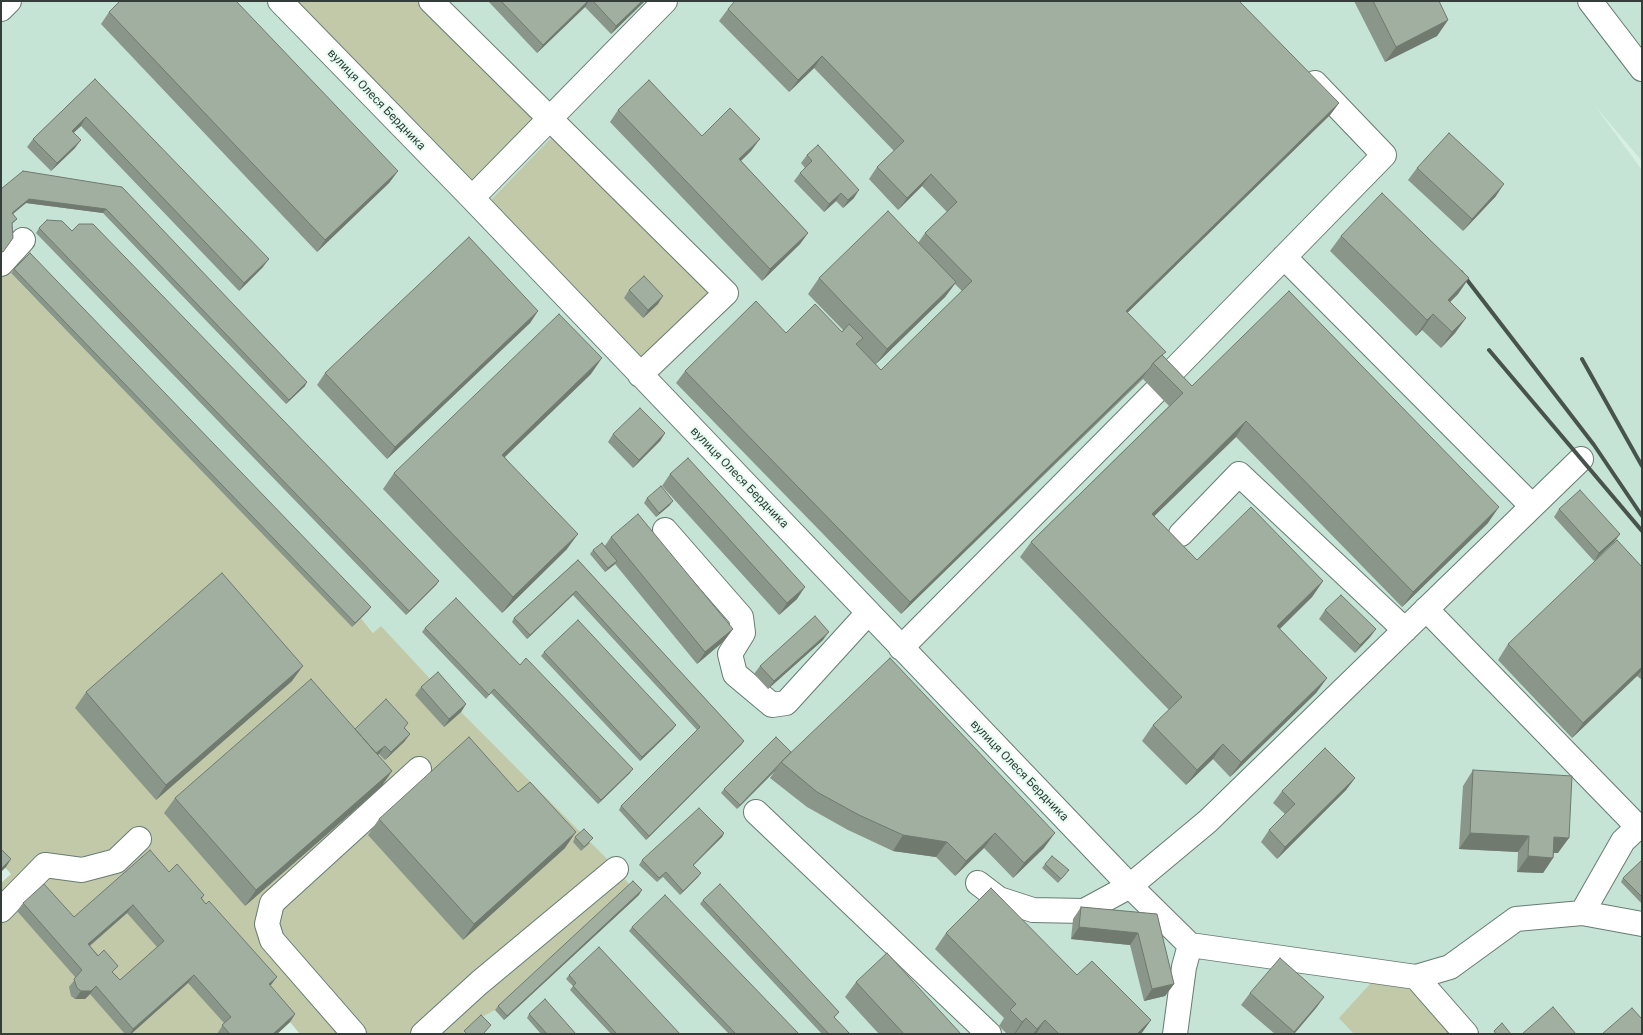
<!DOCTYPE html>
<meta charset="utf-8">
<style>
body{margin:0}
#map{position:relative;width:1643px;height:1035px;overflow:hidden;background:#d8efe4;font-family:Roboto,sans-serif}
canvas{display:block}
.frame{position:absolute;inset:0;border:2px solid #343d39;pointer-events:none}
</style>
<div id="map">
<canvas width="1643" height="1035"></canvas>
<div class="frame"></div>
</div>
<script>
const ctx = document.querySelector('canvas').getContext('2d');
ctx.lineJoin = 'round';
function paint(path, color) {
  ctx.fillStyle = color;
  ctx.fill(path, 'evenodd');
}
function poly(rows) {
  const path = new Path2D();
  for (const r of rows) {
    path.moveTo(r[0], r[1]);
    for (let i = 2; i < r.length; i += 2) path.lineTo(r[i], r[i + 1]);
  }
  return path;
}
function trace(path, color, width, dash) {
  ctx.strokeStyle = color;
  ctx.lineWidth = width;
  ctx.lineCap = dash ? 'butt' : 'round';
  ctx.setLineDash(dash || []);
  ctx.stroke(path);
}
function label(font, color, halo, rows, align = 'center') {
  ctx.font = font + ' Roboto,sans-serif';
  ctx.lineWidth = 4;
  ctx.setLineDash([]);
  ctx.textBaseline = 'middle';
  ctx.strokeStyle = halo;
  ctx.fillStyle = color;
  for (const [text, x, y, turn = 0] of rows) {
    ctx.save();
    ctx.translate(x, y);
    ctx.rotate((+turn || 0) * Math.PI / 180);
    ctx.textAlign = isNaN(turn) ? turn : align;
    if (halo) ctx.strokeText(text, 0, 0);
    ctx.fillText(text, 0, 0);
    ctx.restore();
  }
}
paint(poly([
 [1,1,1642,1,1642,161,1595,106,1642,170,1642,1034,463,1034,461,712,381,627,374,633,361,618,352,627,1,263]
]), '#c5e4d6');
paint(poly([
 [296,1,418,1,535,117,473,181],
 [554,135,711,294,640,358,490,201],
 [1,263,352,626,361,618,373,633,381,626,461,712,609,861,630,885,495,1010,478,1019,463,1034,300,1034,290,1022,277,1034,1,1034,1,883,11,874,1,863],
 [1388,979,1408,984,1451,1034,1354,1034,1339,1018,1370,984]
]), '#c1c9a8');
const minor = poly([
 [280,1,472,198,1130,886,1190,945,1416,977,1466,1034],
 [431,1,726,293,640,375],
 [1590,1,1642,69],
 [1,9,9,1],
 [472,198,665,1],
 [1284,257,1532,506],
 [1,264,23,240],
 [1162,382,1384,155,1315,83],
 [665,530,741,617,743,633,730,654,735,674,772,705,786,703,868,613],
 [1181,534,1239,474,1405,630],
 [1426,609,1638,827,1623,841,1582,913],
 [901,648,1155,392],
 [756,812,989,1034],
 [978,883,999,899,1033,910,1084,911,1130,886,1208,821,1581,459],
 [1,910,45,865,82,870,116,861,139,839],
 [1416,977,1450,967,1516,919,1582,913,1642,924],
 [354,1034,272,940,267,924,272,903,419,769],
 [423,1034,479,983,616,869],
 [1175,1034,1184,967,1190,945]
]);
trace(minor, '#677b72', 26);
trace(minor, '#fff', 24);
trace(poly([
 [1461,272,1594,445,1642,516],
 [1489,350,1642,531],
 [1582,359,1642,466]
]), '#49534e', 4);
paint(poly([
 [488,1,645,1,611,34,585,7,537,53],
 [1354,1,1439,1,1448,20,1437,36,1385,62],
 [728,9,1339,103,1330,115,1127,313,1163,356,1192,386,1488,523,1402,607,1236,437,1154,516,1197,560,1323,581,1312,597,1280,629,1327,678,1316,693,1230,777,1213,759,1186,785,1142,741,1153,725,1169,710,1020,557,1031,542,1169,406,1143,379,901,614,676,383,685,371,786,333,842,332,843,330,808,294,819,278,918,243,925,233,947,212,922,186,898,210,869,179,877,167,894,151,814,68,789,92,719,21],
 [955,284,962,291,881,370,876,364,945,297],
 [109,12,398,171,389,183,317,252,101,24],
 [95,79,263,267,239,291,81,126,74,132,75,148,51,171,27,147,33,139],
 [618,110,751,151,741,161,808,233,800,244,762,281,610,122],
 [807,155,854,198,843,208,836,201,824,212,794,181,800,173,805,168,801,163],
 [1417,168,1496,196,1463,231,1408,180],
 [122,187,305,386,286,404,103,213,26,203,13,214,17,219,12,224,13,238,1,254,1,189],
 [39,228,72,231,439,581,436,585,406,615,36,233],
 [1341,236,1469,278,1458,294,1450,302,1466,318,1455,333,1441,348,1422,330,1416,336,1330,251],
 [14,269,371,607,368,611,352,627,11,273],
 [629,290,658,304,643,318,624,298],
 [538,311,530,323,387,459,317,385,325,373],
 [591,374,505,457,567,549,502,613,383,489,394,473],
 [665,433,660,441,633,468,608,442,613,434],
 [670,474,797,599,779,615,662,486],
 [647,498,670,505,656,517,644,503],
 [1559,509,1620,534,1614,542,1594,561,1554,517],
 [611,537,733,629,724,641,697,664,615,564,605,572,590,554,593,550,604,547],
 [578,560,744,741,741,745,646,840,619,810,621,806,697,730,573,595,527,639,512,622,514,618],
 [1642,567,1642,680,1637,676,1572,738,1498,660,1508,644],
 [1325,610,1376,629,1370,637,1355,653,1319,619],
 [425,628,520,665,630,773,598,804,491,693,486,699,422,632],
 [823,640,768,689,754,674,760,666],
 [544,652,673,729,640,761,541,656],
 [292,681,156,800,75,708,86,692],
 [421,687,466,704,461,712,444,727,415,695],
 [405,728,410,734,404,742,385,760,379,754,378,755,392,771,381,787,245,906,164,813,175,798,355,729],
 [791,752,1044,848,1013,878,984,848,955,876,936,857,893,851,848,830,807,807,770,778,775,771,737,809,721,793,724,789],
 [1473,770,1558,853,1554,853,1553,858,1543,873,1517,872,1518,852,1459,849,1463,786],
 [1355,778,1346,790,1277,859,1261,842,1269,830,1285,814,1273,803,1282,791],
 [379,819,565,848,463,940,368,835],
 [724,833,722,837,693,865,701,873,698,877,680,895,663,877,657,882,639,865,642,860],
 [575,837,590,843,581,851,573,842],
 [1642,860,1642,904,1621,882,1623,878],
 [1045,864,1066,874,1058,883,1042,868],
 [169,872,204,895,202,899,270,986,295,1014,290,1022,277,1034,217,1034,224,1023,188,983,131,1034,125,1034,90,994,85,999,75,999,71,996,69,987,76,978,17,911,23,903,74,917],
 [127,913,157,947,120,980,90,946],
 [639,895,504,1020,495,1010,498,1006],
 [703,900,839,1012,834,1018,849,1034,822,1034,700,904],
 [1081,907,1157,914,1174,984,1165,996,1144,1001,1130,945,1071,939,1073,919],
 [632,927,799,1034,729,1034,629,931],
 [946,933,1077,975,1151,1020,1141,1034,1007,1034,999,1026,1004,1018,935,949],
 [569,975,680,1034,611,1034,570,990,573,986,566,979],
 [856,982,961,1034,879,1034,845,997],
 [1250,993,1324,997,1316,1008,1294,1034,1275,1034,1241,1005],
 [529,1014,576,1034,541,1034,527,1018]
]), '#8a9689');
paint(poly([
 [588,1,589,1,585,7,537,53,543,45],
 [642,1,645,1,611,34,616,26],
 [1448,20,1437,36,1385,62,1396,47],
 [822,56,814,68,789,92,798,80],
 [1339,103,1330,115,1117,323,1126,311],
 [86,117,81,126,67,139,72,131],
 [760,139,751,151,730,171,739,159],
 [81,140,75,148,51,171,57,163],
 [398,171,389,183,317,252,325,240],
 [931,174,922,186,898,210,907,198],
 [1504,184,1496,196,1463,231,1472,219],
 [859,190,854,198,843,208,848,200],
 [841,193,836,201,824,212,829,204],
 [29,199,106,209,103,213,26,203,9,217,12,213],
 [808,233,800,244,762,281,770,269],
 [269,259,263,267,239,291,244,283],
 [1469,278,1458,294,1437,315,1448,300],
 [956,282,945,297,876,364,887,349],
 [663,296,658,304,643,318,648,310],
 [538,311,530,323,387,459,395,447],
 [1433,314,1422,330,1416,336,1427,320],
 [1466,318,1455,333,1441,348,1452,332],
 [602,358,591,374,491,470,502,455],
 [1150,368,1142,378,901,614,910,602],
 [307,382,305,386,286,404,289,400],
 [1246,421,1236,437,1141,529,1152,514],
 [665,433,660,441,633,468,639,460],
 [673,501,670,505,656,517,659,513],
 [1499,507,1488,523,1402,607,1413,592],
 [578,534,567,549,502,613,513,597],
 [1620,534,1614,542,1594,561,1599,553],
 [617,561,614,565,605,572,608,568],
 [439,581,436,585,406,615,409,611],
 [1323,581,1312,597,1266,642,1277,626],
 [805,587,797,599,779,615,787,603],
 [576,591,573,595,527,639,530,635],
 [371,607,368,611,352,627,355,623],
 [733,629,724,641,697,664,705,652],
 [1376,629,1370,637,1355,653,1360,645],
 [829,632,823,640,768,689,774,681],
 [303,666,292,681,156,800,166,785],
 [1642,667,1642,670,1637,676,1572,738,1583,723],
 [1327,678,1316,693,1230,777,1241,762],
 [466,704,461,712,444,727,449,719],
 [676,725,673,729,640,761,642,757],
 [410,734,404,742,385,760,391,752],
 [744,741,741,745,646,840,649,836],
 [1223,744,1213,759,1186,785,1197,770],
 [385,746,379,754,370,762,376,754],
 [778,767,775,771,737,809,740,805],
 [633,769,630,773,598,804,601,800],
 [392,771,381,787,245,906,256,890],
 [1355,778,1346,790,1277,859,1285,847],
 [576,832,565,848,463,940,474,924],
 [724,833,722,837,690,869,693,865],
 [995,833,984,848,955,876,966,861],
 [1055,833,1044,848,1013,878,1024,863],
 [1470,833,1529,836,1518,852,1459,849],
 [903,835,947,842,936,857,893,851],
 [1554,837,1569,838,1558,853,1544,853],
 [1528,856,1553,858,1543,873,1517,872],
 [11,859,6,867,1,872,1,869],
 [701,873,698,877,680,895,683,891],
 [642,890,639,895,504,1020,507,1016],
 [133,905,127,913,82,952,88,944],
 [1079,927,1138,933,1130,945,1071,939],
 [194,975,188,983,131,1034,130,1034,133,1029],
 [277,977,271,985,263,992,269,984],
 [1174,984,1165,996,1144,1001,1152,989],
 [96,986,90,994,85,999,75,999,81,991],
 [1324,997,1316,1008,1294,1034,1293,1034],
 [295,1014,290,1022,277,1034,273,1034],
 [1026,1018,1015,1034,1014,1034,1022,1022],
 [1045,1020,1036,1034,1033,1034,1037,1029],
 [1151,1020,1141,1034,1137,1034]
]), '#707a6f');
const building = poly([
 [120,1,236,1,398,171,325,240,109,12,120,1],
 [501,1,588,1,543,45,501,1],
 [593,1,642,1,616,26,593,1],
 [735,1,1239,1,1339,103,1126,311,1166,352,1162,355,1153,363,1150,368,910,602,685,371,756,301,786,333,815,304,842,332,849,324,863,338,856,344,881,370,972,281,925,233,957,202,931,174,907,198,877,167,904,141,822,56,798,80,728,9,735,1],
 [1373,1,1439,1,1448,20,1396,47,1373,1],
 [95,79,269,259,244,283,86,117,72,131,81,140,57,163,33,139,95,79],
 [649,80,702,136,730,108,760,139,739,159,808,233,770,269,618,110,649,80],
 [1449,133,1504,184,1472,219,1417,168,1449,133],
 [818,145,859,190,848,200,841,193,829,204,800,173,812,161,807,155,818,145],
 [23,171,122,187,307,382,289,400,106,209,29,199,12,213,17,219,12,223,13,238,3,252,1,251,1,189,23,171],
 [1382,193,1469,278,1448,300,1466,318,1452,332,1433,314,1427,320,1341,236,1382,193],
 [888,211,956,282,887,349,819,278,888,211],
 [47,220,62,221,72,231,79,224,93,224,439,581,409,611,39,228,47,220],
 [469,237,538,311,395,447,325,373,469,237],
 [30,253,371,607,355,623,14,269,30,253],
 [644,276,663,296,648,310,629,290,644,276],
 [1289,291,1499,507,1413,592,1246,421,1152,514,1197,560,1251,507,1323,581,1277,626,1327,678,1241,762,1223,744,1197,770,1153,725,1182,697,1031,542,1183,393,1153,363,1162,355,1192,386,1289,291],
 [559,314,602,358,502,455,578,534,513,597,394,473,559,314],
 [640,408,665,433,639,460,613,434,640,408],
 [688,458,805,587,787,603,670,474,688,458],
 [661,486,673,501,659,513,647,498,661,486],
 [1580,490,1620,534,1599,553,1559,509,1580,490],
 [638,514,733,629,705,652,611,537,638,514],
 [1617,540,1642,567,1642,667,1583,723,1508,644,1617,540],
 [602,543,617,561,608,568,593,550,602,543],
 [578,560,744,741,649,836,621,806,700,727,576,591,530,635,514,618,578,560],
 [222,573,303,666,166,785,86,692,222,573],
 [1341,595,1376,629,1360,645,1325,610,1341,595],
 [456,598,520,665,526,658,633,769,601,800,494,689,489,695,425,628,456,598],
 [815,616,829,632,774,681,760,666,815,616],
 [578,620,676,725,642,757,544,652,578,620],
 [890,658,1055,833,1024,863,995,833,966,861,947,842,903,835,859,815,817,792,781,762,890,658],
 [438,672,466,704,449,719,421,687,438,672],
 [311,679,392,771,256,890,175,798,311,679],
 [386,699,408,723,404,728,410,734,391,752,385,746,376,753,355,729,386,699],
 [469,737,518,792,530,782,576,832,474,924,379,819,469,737],
 [776,737,791,752,740,805,724,789,776,737],
 [1325,748,1355,778,1285,847,1269,830,1295,804,1282,791,1325,748],
 [1473,770,1572,776,1569,838,1554,837,1553,858,1528,856,1529,836,1470,833,1473,770],
 [699,808,724,833,693,865,701,873,683,891,666,872,659,878,642,860,699,808],
 [584,829,593,838,584,847,575,837,584,829],
 [1,849,11,859,1,869,1,849],
 [150,850,169,872,177,864,204,895,201,898,206,904,209,901,277,977,269,984,295,1014,273,1034,230,1034,222,1025,231,1017,194,975,133,1029,96,986,91,991,81,991,77,988,74,979,82,970,23,903,44,884,74,917,150,850],
 [133,905,164,941,120,980,112,972,118,966,104,950,98,956,88,944,133,905],
 [1052,856,1069,870,1061,879,1045,864,1052,856],
 [1642,860,1642,897,1623,878,1642,860],
 [633,881,642,890,507,1016,498,1006,633,881],
 [720,884,839,1012,834,1017,850,1034,829,1034,703,900,720,884],
 [991,888,1077,975,1092,961,1151,1020,1138,1033,1139,1034,1059,1034,1045,1020,1037,1029,1026,1018,1022,1022,1010,1010,1016,1004,946,933,991,888],
 [665,895,799,1034,736,1034,632,927,665,895],
 [1081,907,1157,914,1174,984,1152,989,1138,933,1079,927,1081,907],
 [599,947,680,1034,617,1034,573,986,576,983,569,975,599,947],
 [887,953,961,1034,904,1034,856,982,887,953],
 [1280,958,1324,997,1294,1032,1250,993,1280,958],
 [545,999,576,1034,547,1034,529,1014,545,999],
 [1553,1007,1576,1034,1522,1034,1553,1007],
 [1632,1008,1642,1019,1642,1034,1602,1034,1632,1008],
 [481,1015,491,1025,483,1034,467,1034,464,1031,481,1015],
 [1502,1023,1511,1034,1496,1034,1494,1031,1502,1023]
]);
paint(building, '#a0af9f');
trace(building, '#707a6f', 1);
label('12px', '#343d39', '#e5fcf2', [
 ["вулиця Олеся Бердника",376,100,46],
 ["вулиця Олеся Бердника",739,478,46],
 ["вулиця Олеся Бердника",1019,771,46]
]);
</script>
